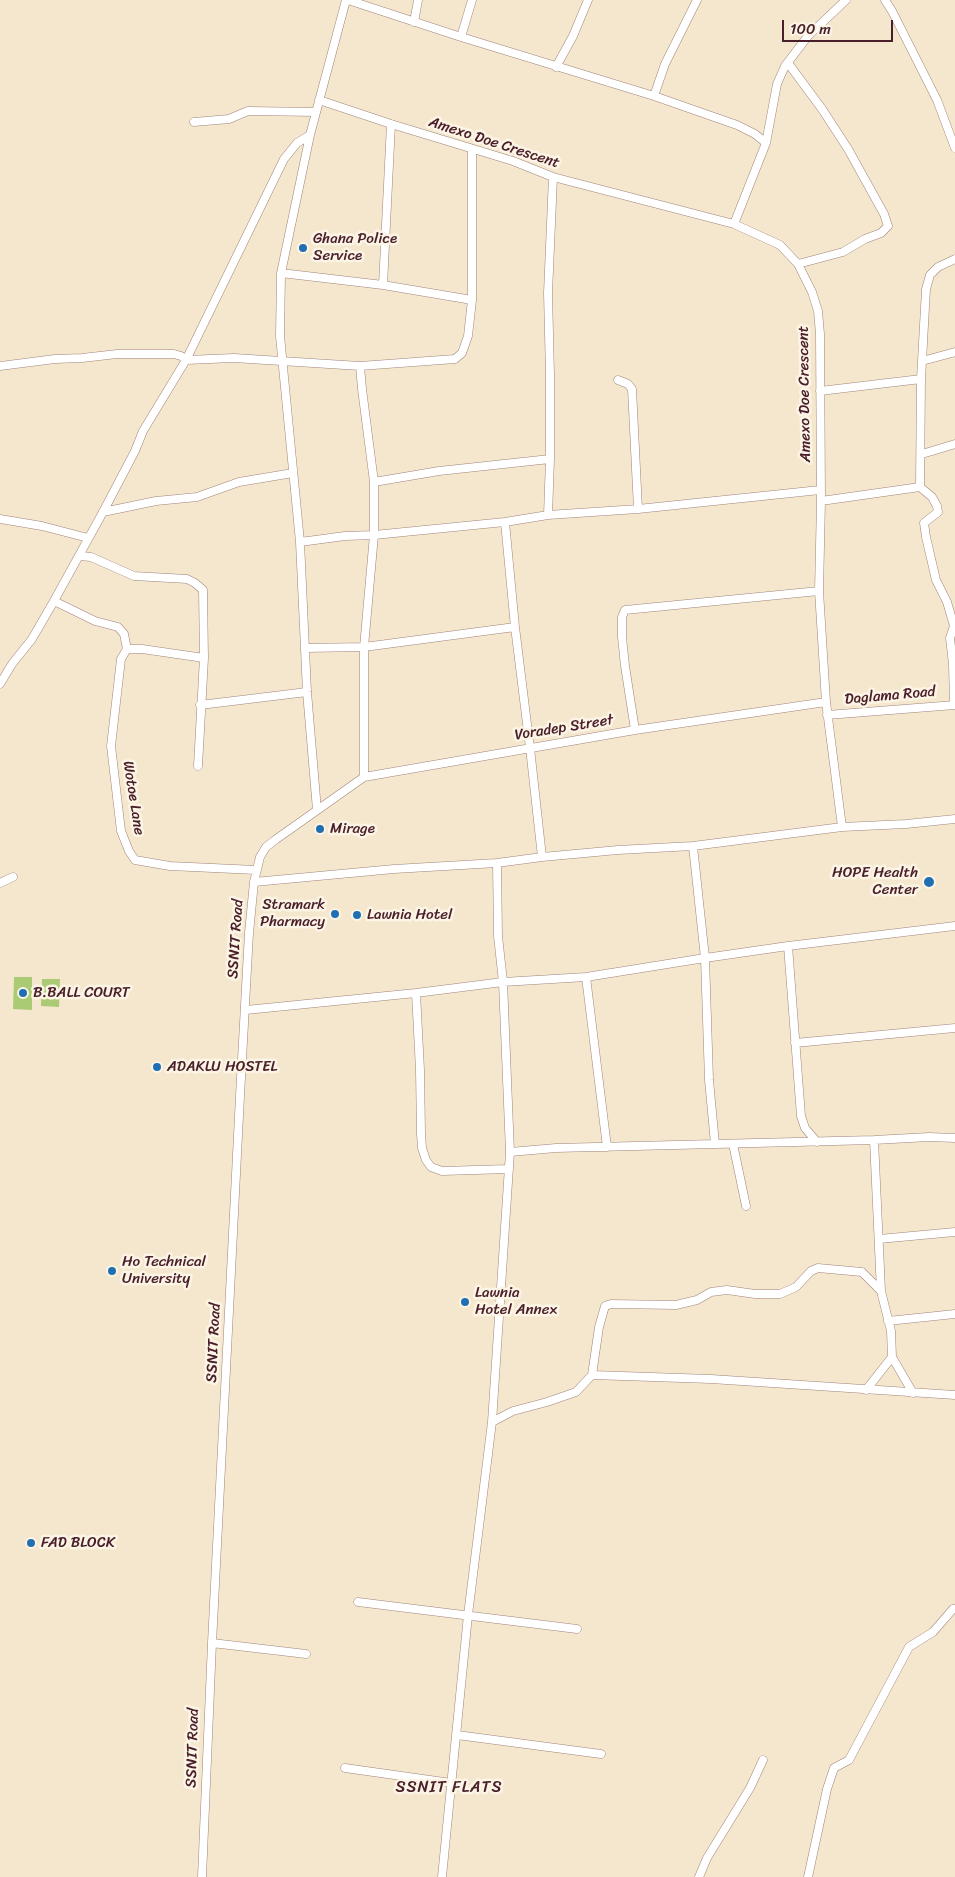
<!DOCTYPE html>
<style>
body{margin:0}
#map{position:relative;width:955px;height:1877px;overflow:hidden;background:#f5e7cd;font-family:Sriracha,sans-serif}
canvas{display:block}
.scale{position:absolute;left:782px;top:20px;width:111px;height:22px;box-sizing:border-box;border:2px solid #4a1f2b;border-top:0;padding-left:6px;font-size:15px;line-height:18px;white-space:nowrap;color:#4a1f2b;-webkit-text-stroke:4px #fcf5e5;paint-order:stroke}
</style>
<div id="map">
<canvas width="955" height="1877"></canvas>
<div class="scale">100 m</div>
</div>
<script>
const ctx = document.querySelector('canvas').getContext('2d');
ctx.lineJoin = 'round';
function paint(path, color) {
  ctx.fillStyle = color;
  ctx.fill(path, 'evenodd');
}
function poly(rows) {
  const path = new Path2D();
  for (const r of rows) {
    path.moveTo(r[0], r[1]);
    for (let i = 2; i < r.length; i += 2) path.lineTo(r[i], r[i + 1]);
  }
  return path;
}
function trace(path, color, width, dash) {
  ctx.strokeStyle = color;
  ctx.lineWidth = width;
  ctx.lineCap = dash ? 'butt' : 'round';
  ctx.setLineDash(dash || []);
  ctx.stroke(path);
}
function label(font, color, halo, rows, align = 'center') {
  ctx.font = font + ' Sriracha,sans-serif';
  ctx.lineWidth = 5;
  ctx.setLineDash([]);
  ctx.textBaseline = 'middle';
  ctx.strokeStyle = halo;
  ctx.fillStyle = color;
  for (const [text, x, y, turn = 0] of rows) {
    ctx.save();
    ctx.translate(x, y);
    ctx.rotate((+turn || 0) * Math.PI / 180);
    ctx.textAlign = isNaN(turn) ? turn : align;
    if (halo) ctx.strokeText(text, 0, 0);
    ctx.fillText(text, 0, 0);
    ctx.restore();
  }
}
paint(poly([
 [14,977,32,977,32,1010,13,1009],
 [42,979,60,979,59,1007,41,1006]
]), '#aacb73');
const minor = poly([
 [348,0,461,37,654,96,737,125,755,134,766,143],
 [885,0,892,11,937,100,955,148],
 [414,22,418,0],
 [461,37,472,0],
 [788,63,822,109,848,149,884,214,888,226,881,233,865,239,843,252,798,264],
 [556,67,573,36,588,0],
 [654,96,665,64,697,0],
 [319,100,391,124,513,161,553,177,734,224,780,245,798,264,812,292,818,311,820,334,821,501,819,591,826,702,842,827],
 [194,122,229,119,248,111,316,112],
 [734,224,766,143,777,84,785,66,808,36,846,0],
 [281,273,383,285,472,300],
 [383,285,391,124],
 [922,361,926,289,930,275,938,267,955,259],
 [0,366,55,359,82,358,117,354,174,354,181,356,186,360,234,358,360,366,455,359,462,353,468,336,472,300,472,149],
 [360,366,362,389,374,482,374,535,364,647,364,777],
 [921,379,922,361,955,352],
 [618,380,628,384,632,389,638,509],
 [820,391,921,379,920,487,932,497,937,506,938,512,924,523,926,537,936,580,947,602,954,626,950,638,953,664,954,705],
 [922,454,955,444],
 [374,482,439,471,550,459],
 [821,501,920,487],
 [103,512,156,501,197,497,239,482,293,473],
 [548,515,550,459,550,375,548,293,553,177],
 [0,519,42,526,88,538],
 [505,522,515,627,530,748,542,857],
 [300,542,345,536,374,535,505,522,548,515,638,509,820,490],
 [79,556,91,557,134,576,187,579,195,583,203,590,204,658,198,766],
 [54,601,95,621,118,627,124,634,127,649,142,649,204,658],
 [305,648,364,647,515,627],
 [127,649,121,659,111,746,121,831,129,851,135,860,170,866,256,870],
 [0,684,12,664,32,639,54,601,103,512,135,451,143,431,186,360,284,159,297,143,310,135],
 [200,705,307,692],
 [827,715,955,705],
 [635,730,625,666,622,637,622,617,625,610,819,591],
 [317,810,307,692,300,542,280,336,281,273,310,135,346,0],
 [254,882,394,869,497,863,542,857,618,850,693,846,842,827,906,824,955,819],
 [0,883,13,877],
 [788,946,801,1116,805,1128,817,1142],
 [586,977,607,1147],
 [416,993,420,1070,421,1134,422,1148,426,1160,431,1167,442,1171,509,1169],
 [246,1010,416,993,503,982,586,977,705,958,693,846],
 [795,1043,955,1028],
 [715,1144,709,1080,705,958,788,946,955,926],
 [733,1144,746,1206],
 [510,1152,556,1148,874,1140,929,1137,955,1138],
 [879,1239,955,1232],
 [888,1321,955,1314],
 [892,1357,913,1393],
 [592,1375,711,1379,955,1395],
 [866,1390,892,1357,891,1331,881,1291,874,1140],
 [492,1422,513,1411,547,1402,576,1392,592,1375,599,1327,605,1306,611,1304,676,1305,697,1300,711,1292,727,1290,755,1294,780,1294,796,1287,811,1271,818,1268,862,1272,881,1291],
 [358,1602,577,1629],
 [212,1643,306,1654],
 [457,1735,601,1754],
 [345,1768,451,1783],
 [202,1877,212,1643,240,1096,249,933,254,882,260,857,266,847,275,840,364,777,635,730,826,702],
 [442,1877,468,1615,492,1422,510,1152,503,982,498,936,497,863],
 [699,1877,707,1858,750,1788,763,1760],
 [808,1877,827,1789,834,1768,849,1760,909,1647,933,1632,953,1609,955,1609]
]);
trace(minor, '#a0837c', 9);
trace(minor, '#fff', 8);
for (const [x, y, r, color] of [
 [303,248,5,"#1f6fb2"],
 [320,829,5,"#1f6fb2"],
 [929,882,6,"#1f6fb2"],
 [335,914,5,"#1f6fb2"],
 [357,915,5,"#1f6fb2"],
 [23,993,5,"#1f6fb2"],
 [157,1067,5,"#1f6fb2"],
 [112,1271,5,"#1f6fb2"],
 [465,1302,5,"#1f6fb2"],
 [31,1543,5,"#1f6fb2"]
]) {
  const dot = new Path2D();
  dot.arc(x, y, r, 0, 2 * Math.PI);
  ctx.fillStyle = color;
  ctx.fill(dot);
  trace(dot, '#fcf5e5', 2);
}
label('15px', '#4a1f2b', '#fcf5e5', [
 ["Amexo Doe Crescent",494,143,18],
 ["Amexo Doe Crescent",805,394,-91],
 ["Daglama Road",890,696,-5],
 ["Voradep Street",564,728,-9],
 ["Wotoe Lane",133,798,81],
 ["SSNIT Road",236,939,-86],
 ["SSNIT Road",214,1343,-87],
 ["SSNIT Road",193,1748,-88]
]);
label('15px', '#4a1f2b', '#fcf5e5', [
 ["Ghana Police",313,239],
 ["Service",313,256],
 ["Mirage",330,829],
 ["HOPE Health",918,873,"right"],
 ["Center",918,890,"right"],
 ["Stramark",325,905,"right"],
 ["Pharmacy",325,922,"right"],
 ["Lawnia Hotel",367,915],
 ["B.BALL COURT",33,993],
 ["ADAKLU HOSTEL",167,1067],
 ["Ho Technical",122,1262],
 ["University",122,1279],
 ["Lawnia",475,1293],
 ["Hotel Annex",475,1310],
 ["FAD BLOCK",41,1543]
], 'left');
ctx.letterSpacing = '1px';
label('16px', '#4a1f2b', '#fcf5e5', [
 ["SSNIT FLATS",449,1788]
]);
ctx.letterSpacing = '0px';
</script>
